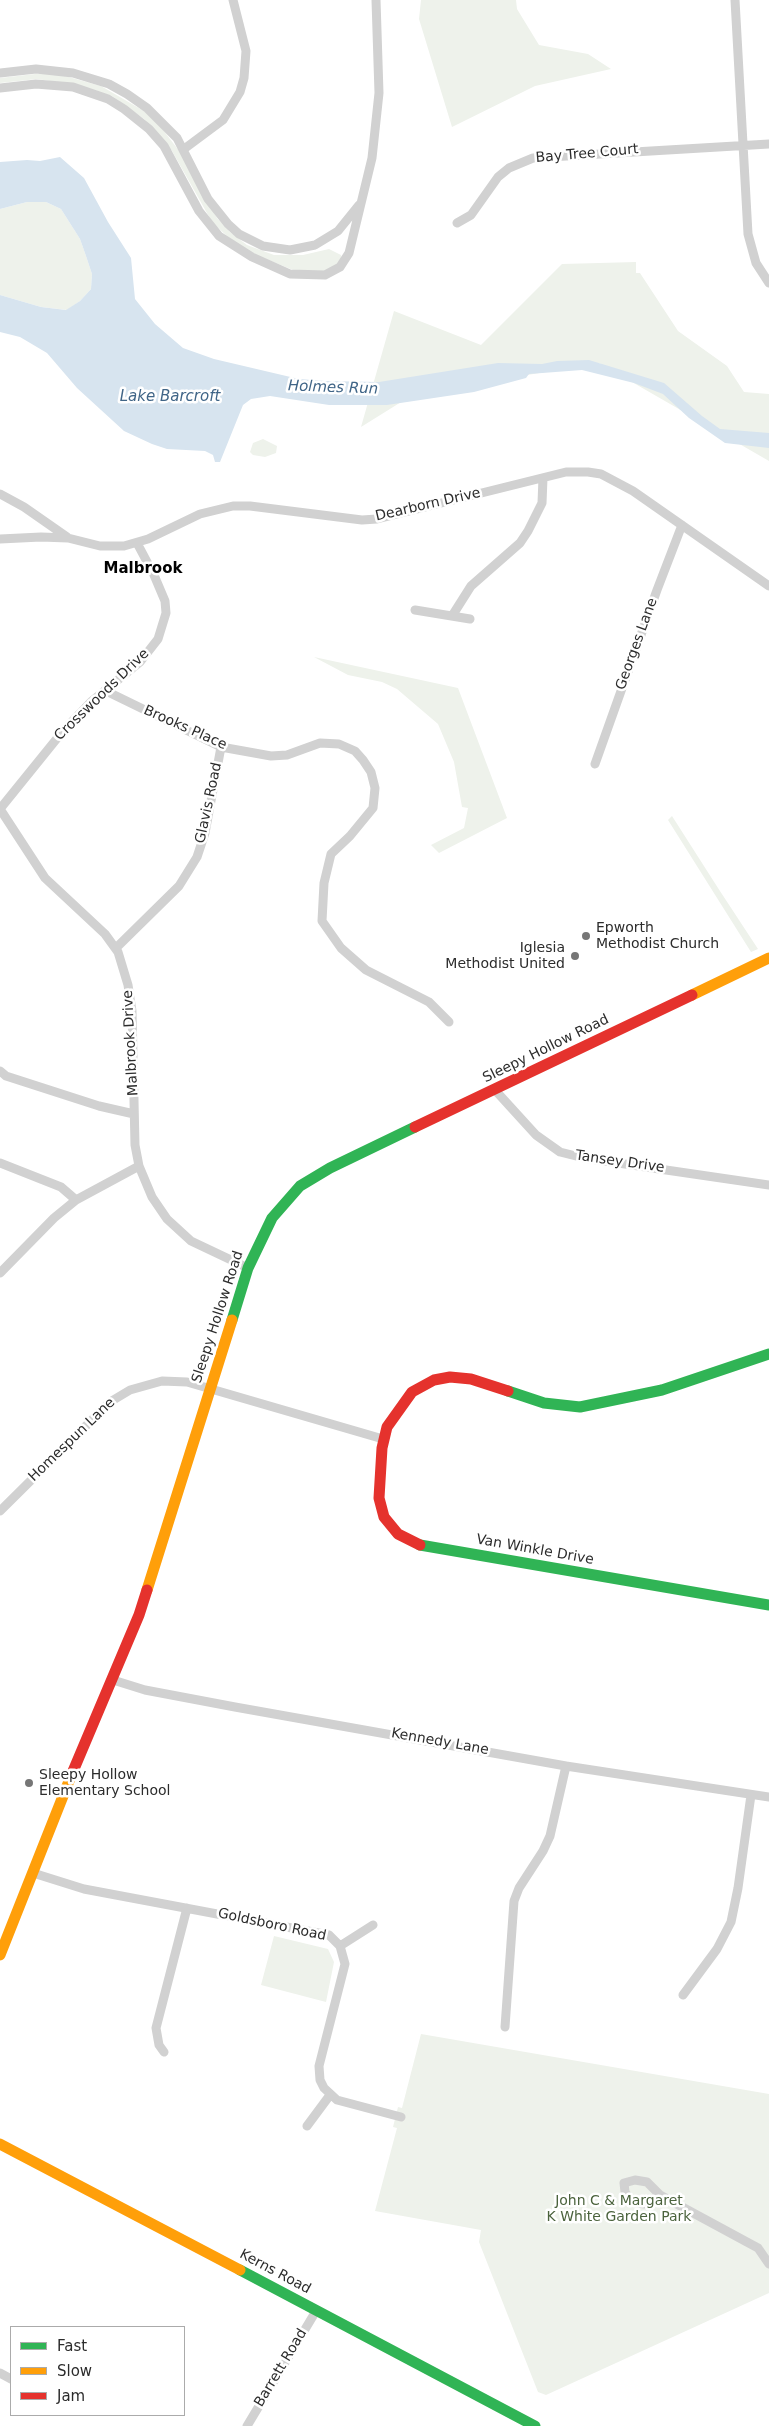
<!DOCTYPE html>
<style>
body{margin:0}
#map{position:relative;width:769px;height:2426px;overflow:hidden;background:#fff;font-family:"DejaVu Sans",sans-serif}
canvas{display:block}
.legend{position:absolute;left:10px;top:2326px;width:175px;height:90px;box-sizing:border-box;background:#fff;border:1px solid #ababab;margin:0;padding:6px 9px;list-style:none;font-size:15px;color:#2c2c2c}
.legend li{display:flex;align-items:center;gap:10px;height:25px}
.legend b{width:25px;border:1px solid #ababab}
</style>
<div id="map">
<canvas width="769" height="2426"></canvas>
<ul class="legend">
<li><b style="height:6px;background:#30b455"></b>Fast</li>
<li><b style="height:6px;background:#ff9f0a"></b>Slow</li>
<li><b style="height:6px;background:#e5322d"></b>Jam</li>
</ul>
</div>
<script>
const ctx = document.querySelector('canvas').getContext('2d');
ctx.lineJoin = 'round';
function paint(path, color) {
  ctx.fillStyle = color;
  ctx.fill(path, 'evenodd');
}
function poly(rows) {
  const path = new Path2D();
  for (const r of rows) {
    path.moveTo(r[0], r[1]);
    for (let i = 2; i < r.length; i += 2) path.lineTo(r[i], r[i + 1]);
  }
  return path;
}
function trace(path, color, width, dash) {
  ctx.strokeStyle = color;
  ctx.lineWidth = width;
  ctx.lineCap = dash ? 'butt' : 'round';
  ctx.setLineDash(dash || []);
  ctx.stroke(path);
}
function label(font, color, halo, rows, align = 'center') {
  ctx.font = font + ' "DejaVu Sans",sans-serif';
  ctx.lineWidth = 5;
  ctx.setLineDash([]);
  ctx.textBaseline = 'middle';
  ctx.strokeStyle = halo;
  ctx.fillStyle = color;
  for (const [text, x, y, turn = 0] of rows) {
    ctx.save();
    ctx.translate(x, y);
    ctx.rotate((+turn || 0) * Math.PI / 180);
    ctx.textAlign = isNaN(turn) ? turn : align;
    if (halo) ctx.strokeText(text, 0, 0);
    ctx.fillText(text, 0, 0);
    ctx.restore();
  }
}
paint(poly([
 [421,0,516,0,517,9,539,45,588,54,611,69,535,86,452,127,419,19],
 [35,74,58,74,101,86,144,111,160,126,180,152,217,218,230,232,247,245,274,255,303,255,329,249,341,255,342,261,327,272,293,270,256,255,230,239,212,222,172,151,144,119,112,96,82,86,37,79,0,83,0,78],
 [27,202,46,202,61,209,80,239,86,256,92,274,91,289,80,301,67,310,41,307,0,295,0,209],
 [636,262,636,273,640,273,678,331,727,366,744,392,769,394,769,461,599,363,414,394,361,427,394,311,481,345,562,264],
 [263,439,277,446,276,453,265,457,253,455,250,452,253,443],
 [314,657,458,688,507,818,439,853,431,845,464,828,468,808,462,807,454,762,438,724,397,689,382,682,348,675],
 [672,816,718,888,758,949,751,952,668,820],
 [274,1936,328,1949,334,1962,326,2002,261,1985],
 [421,2034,769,2094,769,2293,546,2395,538,2392,479,2242,481,2230,375,2211,397,2128,393,2127,398,2107,402,2108]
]), '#eef2eb');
paint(poly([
 [60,157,84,178,108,222,131,258,135,299,155,324,183,348,214,359,299,379,325,381,379,382,498,363,542,364,557,361,589,360,664,383,702,416,720,429,769,433,769,448,725,443,689,418,663,394,634,383,582,370,529,374,526,378,474,392,387,405,329,405,270,396,251,399,243,405,220,462,215,462,213,455,205,451,167,449,152,444,124,431,77,388,47,353,20,337,0,332,0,295,41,307,66,310,80,301,91,289,92,274,86,256,80,239,61,209,46,202,27,202,0,209,0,162,27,160,40,161]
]), '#d7e4ef');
trace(poly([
 [735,0,748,234,756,263,769,283],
 [0,73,36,69,73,73,109,84,127,94,147,108,177,138,208,199,228,224,239,234,263,246,290,250,315,245,338,231,359,205],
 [0,88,36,84,73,87,108,99,124,109,149,129,164,146,199,211,219,236,252,257,290,274,325,275,340,267,349,253,372,158,379,93,376,0],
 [184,149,223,120,240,92,244,78,246,51,233,0],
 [457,223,471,215,498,177,509,168,533,158,769,144],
 [0,494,24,507,67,537],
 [0,539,41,537,68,538,100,546,124,546,148,539,200,514,233,506,250,506,362,520,377,519,566,472,588,472,601,474,633,491,769,586],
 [415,610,470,619],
 [452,616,471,586,520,543,528,531,542,503,543,478],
 [106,691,221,747,271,756,287,755,320,743,339,744,355,751,363,760,371,772,375,788,373,808,350,836,331,854,324,883,322,921,341,948,366,970,429,1002,449,1022],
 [595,764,657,590,682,525],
 [0,809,45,878,105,934,118,952,128,985,132,1011,135,1145,139,1166,152,1197,167,1219,191,1241,248,1268],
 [0,809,63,731,92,701,140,662,158,639,166,613,165,601,154,575,137,543],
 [116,948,179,886,197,857,205,833,221,747],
 [0,1071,6,1076,99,1106,134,1114],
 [495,1090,536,1135,560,1152,584,1158,769,1185],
 [0,1163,61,1187,76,1200],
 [0,1273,54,1218,76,1200,139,1166],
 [0,1511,110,1402,130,1390,162,1381,187,1382,383,1439],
 [113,1680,145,1690,235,1707,566,1766,769,1797],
 [33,1873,84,1889,329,1935,340,1946,345,1964,319,2066,320,2080,324,2088,337,2100,401,2117],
 [340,1946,373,1925],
 [683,1995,717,1949,731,1922,738,1888,751,1795],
 [505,2027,514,1901,519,1888,543,1851,550,1836,566,1766],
 [164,2052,159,2045,156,2028,187,1908],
 [307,2126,330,2095],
 [660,2195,645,2204,637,2203,629,2198,625,2192,624,2183,635,2180,647,2182,660,2195,758,2248,769,2264],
 [0,2373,11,2379],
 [247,2426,316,2311]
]), '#d1d1d1', 9);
trace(poly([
 [232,1320,248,1268,272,1218,300,1186,330,1168,415,1127],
 [508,1391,544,1403,580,1407,662,1390,769,1354],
 [420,1545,769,1605],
 [240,2270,535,2426]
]), '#30b455', 11);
trace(poly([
 [692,995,769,958],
 [147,1590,232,1320],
 [0,1955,71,1776],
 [0,2144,240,2270]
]), '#ff9f0a', 11);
trace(poly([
 [415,1127,692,995],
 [420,1545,398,1534,384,1517,379,1498,382,1448,387,1427,412,1392,434,1380,450,1377,471,1379,508,1391],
 [71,1776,139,1615,147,1590]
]), '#e5322d', 11);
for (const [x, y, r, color] of [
 [586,936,5,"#767676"],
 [575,956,5,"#767676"],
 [29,1783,5,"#767676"]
]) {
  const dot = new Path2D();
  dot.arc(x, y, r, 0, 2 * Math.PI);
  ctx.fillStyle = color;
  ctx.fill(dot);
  trace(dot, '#fff', 2);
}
label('14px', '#2c2c2c', '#fff', [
 ["Bay Tree Court",587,154,-5],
 ["Dearborn Drive",428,505,-13],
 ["Georges Lane",637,644,-70],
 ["Crosswoods Drive",102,695,-44],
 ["Brooks Place",185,728,24],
 ["Glavis Road",209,803,-78],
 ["Malbrook Drive",131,1043,-93],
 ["Sleepy Hollow Road",546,1049,-26],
 ["Tansey Drive",620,1162,8],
 ["Sleepy Hollow Road",218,1317,-72],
 ["Homespun Lane",72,1440,-44],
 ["Van Winkle Drive",535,1550,10],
 ["Kennedy Lane",440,1742,10],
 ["Goldsboro Road",272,1925,12],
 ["Kerns Road",275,2272,28],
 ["Barrett Road",281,2368,-59]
]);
label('14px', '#2c2c2c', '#fff', [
 ["Epworth",596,928],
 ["Methodist Church",596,944],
 ["Iglesia",565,948,"right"],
 ["Methodist United",565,964,"right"],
 ["Sleepy Hollow",39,1775],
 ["Elementary School",39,1791]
], 'left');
label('14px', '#4b633d', '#fff', [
 ["John C & Margaret",619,2201],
 ["K White Garden Park",619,2217]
]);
label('italic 15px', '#406587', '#fff', [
 ["Holmes Run",333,388,2],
 ["Lake Barcroft",170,397]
]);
label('bold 15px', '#000', '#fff', [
 ["Malbrook",143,569]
]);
</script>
